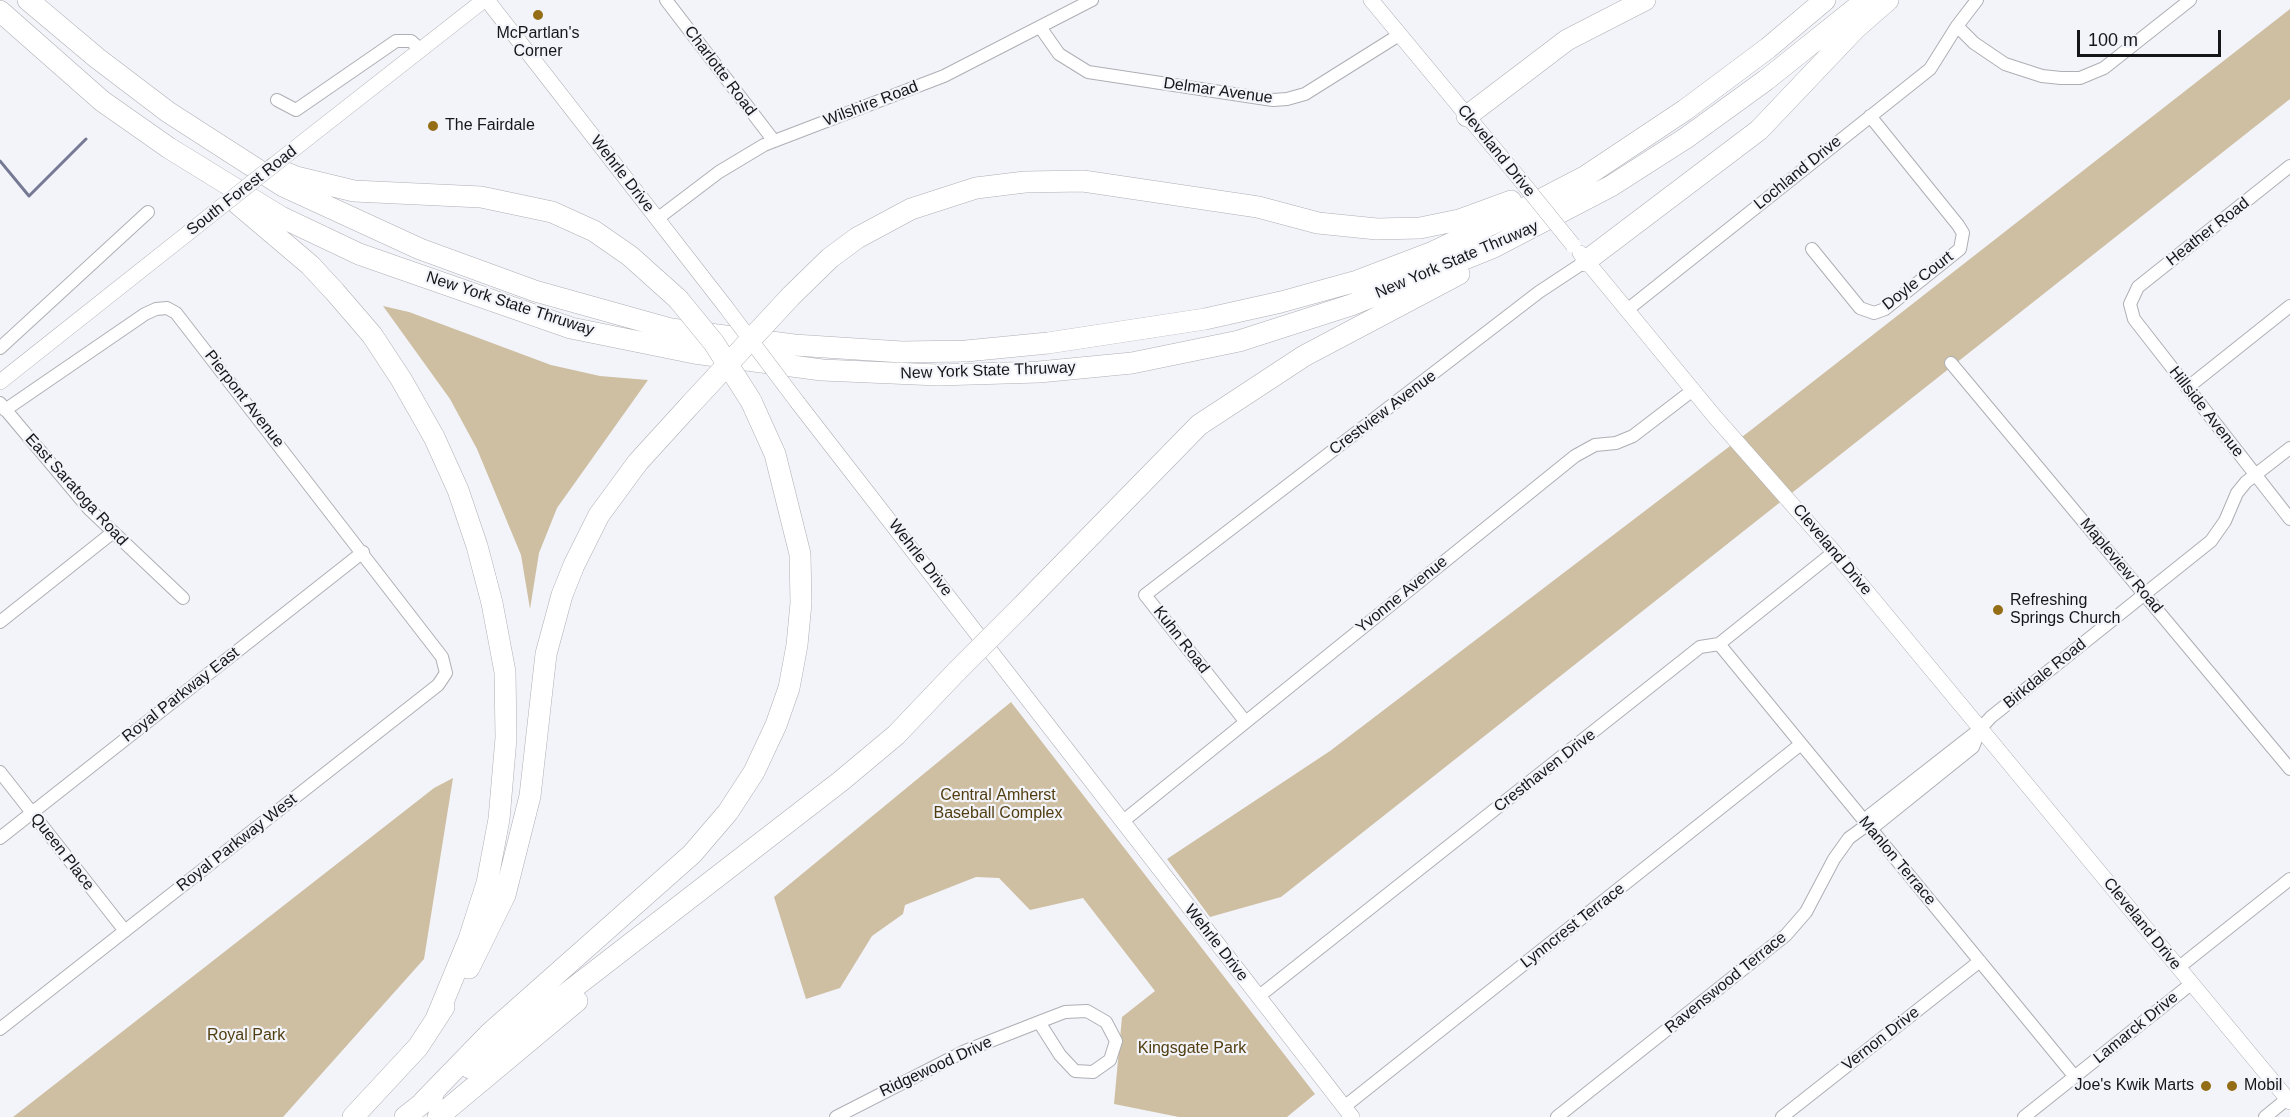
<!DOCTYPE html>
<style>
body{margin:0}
#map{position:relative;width:2290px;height:1117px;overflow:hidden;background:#f3f4fa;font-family:Arial,sans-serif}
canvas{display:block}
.scale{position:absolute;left:2077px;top:30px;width:144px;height:27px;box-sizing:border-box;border:3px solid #151618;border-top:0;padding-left:8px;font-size:18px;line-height:21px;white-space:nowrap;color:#151618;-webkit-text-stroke:4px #f3f4fa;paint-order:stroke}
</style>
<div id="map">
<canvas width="2290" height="1117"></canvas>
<div class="scale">100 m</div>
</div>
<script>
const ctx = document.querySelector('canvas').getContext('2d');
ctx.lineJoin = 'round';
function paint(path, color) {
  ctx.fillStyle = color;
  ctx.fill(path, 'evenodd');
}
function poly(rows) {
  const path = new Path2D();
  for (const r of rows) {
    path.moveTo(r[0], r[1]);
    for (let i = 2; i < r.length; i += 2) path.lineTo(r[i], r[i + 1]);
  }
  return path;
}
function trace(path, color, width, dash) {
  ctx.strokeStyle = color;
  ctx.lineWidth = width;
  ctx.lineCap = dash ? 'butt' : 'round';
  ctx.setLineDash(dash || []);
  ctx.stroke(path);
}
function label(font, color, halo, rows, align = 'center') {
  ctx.font = font + ' Arial,sans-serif';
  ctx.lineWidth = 4.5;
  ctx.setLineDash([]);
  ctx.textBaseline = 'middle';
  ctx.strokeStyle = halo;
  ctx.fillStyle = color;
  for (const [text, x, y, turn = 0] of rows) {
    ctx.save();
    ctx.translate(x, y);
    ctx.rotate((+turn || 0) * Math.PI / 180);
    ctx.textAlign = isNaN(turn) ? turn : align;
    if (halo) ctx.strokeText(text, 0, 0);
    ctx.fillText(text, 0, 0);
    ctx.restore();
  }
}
paint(poly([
 [2290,9,2290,99,1281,897,1210,917,1167,859,1330,751,1751,430],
 [383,306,409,312,551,365,600,376,648,380,557,508,539,553,530,609,521,555,477,449,450,399],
 [1011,702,1315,1094,1287,1117,1179,1117,1114,1104,1122,1017,1155,991,1083,898,1030,910,999,878,976,877,905,905,903,914,872,936,840,988,806,999,774,897],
 [453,778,424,959,283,1117,13,1117,434,788]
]), '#cebfa2');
trace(poly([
 [0,161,29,196,86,139]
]), '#757994', 3);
const minor = poly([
 [666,0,774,141],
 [1977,0,1957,26,1974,43,2005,64,2042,76,2061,78,2080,78,2104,68,2190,0],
 [1040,27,1059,54,1088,72,1273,100,1287,99,1305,94,1399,35],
 [277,100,296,110,396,41,411,41,421,50],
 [2290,166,2138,287,2130,304,2134,319,2290,519],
 [657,219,719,172,764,145,944,76,1092,0],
 [1812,249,1860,308,1874,313,1885,309,1960,249,1963,233,1958,225,1870,116],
 [1627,310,1930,69,1957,26],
 [0,348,148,212],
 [1951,363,2290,769],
 [2187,388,2290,306],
 [0,403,89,509,183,598],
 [0,622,112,533],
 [1719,644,2075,1077],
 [1245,721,1145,595,1539,292,1586,261],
 [0,772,125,931],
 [1122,822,1575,456,1595,445,1616,443,1633,436,1693,390],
 [1867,825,1870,815,1980,729],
 [0,838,363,552],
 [2178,968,2290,879],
 [1258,997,1700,647,1719,644,1834,552],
 [0,1029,438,685,446,673,442,657,176,313,167,308,156,309,145,314,5,410],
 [1344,1107,1801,744],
 [836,1117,965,1051,1039,1022,1065,1012,1087,1011,1106,1022,1116,1041,1110,1060,1093,1072,1075,1071,1060,1055,1039,1022],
 [1557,1117,1786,935,1806,912,1834,859,1849,838,1867,825,1876,825,1973,747,1980,729,1991,717,2211,541,2225,521,2237,493,2246,482,2290,448],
 [1782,1117,1980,961],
 [2024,1117,2191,984],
 [2265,1117,2287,1099]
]);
const tertiary = poly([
 [487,0,725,306],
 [1371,0,1518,177],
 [308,138,484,0],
 [1580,253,1715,417,1834,552,2290,1102],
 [0,382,212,214],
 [798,403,1352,1117]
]);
const motorway = poly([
 [28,0,97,58,168,112,283,186,420,249,535,291,671,329,794,345,902,352,966,351,1048,343,1205,319,1281,302,1357,281,1433,252,1511,215,1586,176,1685,110,1768,48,1825,0],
 [0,11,102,101,169,148,281,217,359,254,571,328,694,353,822,370,938,375,1039,372,1132,363,1239,341,1351,305,1494,247,1611,186,1686,138,1766,80,1866,0],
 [1467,116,1567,40,1645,0],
 [274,168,296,177,354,191,481,197,552,212,594,231,630,256,678,299],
 [238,204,310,265,335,292,372,335,401,379,434,437,458,490,477,546,492,603,505,672,506,738,499,819,487,883,469,939,436,1019],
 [1586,261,1759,130,1856,28,1888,0],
 [791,296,830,258,857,238,911,209,976,188,1025,182,1083,181,1258,207,1318,223,1377,229,1420,228,1459,220,1511,201],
 [1022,606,1199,425,1304,356,1459,274],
 [469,968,505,895,530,796,546,654,562,595,574,565,599,515,638,462,690,405],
 [470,1068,841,781,896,735,957,671],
 [423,1102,490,1033,692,854,728,812,754,772,776,725,789,688,797,645,801,603,800,554,775,454,751,401],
 [353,1117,418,1047,444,1007],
 [405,1117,433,1095],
 [438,1117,577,1001]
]);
trace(minor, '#aeafb4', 14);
trace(tertiary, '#aeafb4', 16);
trace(motorway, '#aeafb4', 22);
trace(minor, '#fff', 12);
trace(tertiary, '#fff', 15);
trace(motorway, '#fff', 21);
const tertiaryBridge = poly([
 [1518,177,1573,245],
 [212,214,308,138],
 [725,306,798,403]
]);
const motorwayBridge = poly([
 [678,299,714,343,751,401],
 [690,405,791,296],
 [957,671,1022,606]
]);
trace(tertiaryBridge, '#aeafb4', 16, []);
trace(motorwayBridge, '#aeafb4', 22, []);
trace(tertiaryBridge, '#fff', 15);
trace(motorwayBridge, '#fff', 21);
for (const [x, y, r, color] of [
 [538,15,6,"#936e16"],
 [433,126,6,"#936e16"],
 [1998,610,6,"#936e16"],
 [2206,1086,6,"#936e16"],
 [2232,1086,6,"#936e16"]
]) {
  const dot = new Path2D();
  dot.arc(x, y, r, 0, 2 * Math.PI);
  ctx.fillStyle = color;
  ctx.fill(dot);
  trace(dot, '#f3f4fa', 2);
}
label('16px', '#151618', '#f3f4fa', [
 ["McPartlan's",538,34,"center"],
 ["Corner",538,52,"center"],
 ["The Fairdale",445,126],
 ["Refreshing",2010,601],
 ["Springs Church",2010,619],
 ["Joe's Kwik Marts",2194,1086,"right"],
 ["Mobil",2244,1086]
], 'left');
label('16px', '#151618', '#f3f4fa', [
 ["Charlotte Road",720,71,53],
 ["Delmar Avenue",1218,91,8],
 ["Wilshire Road",871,104,-21],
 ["Cleveland Drive",1496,151,51],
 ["Lochland Drive",1798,173,-39],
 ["Wehrle Drive",622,174,52],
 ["South Forest Road",242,191,-38],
 ["Heather Road",2208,232,-38],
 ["New York State Thruway",1457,260,-23],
 ["Doyle Court",1918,281,-38],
 ["New York State Thruway",510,304,18],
 ["New York State Thruway",988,371,-2],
 ["Pierpont Avenue",244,399,52],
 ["Hillside Avenue",2206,412,52],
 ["Crestview Avenue",1383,413,-37],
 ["East Saratoga Road",76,490,48],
 ["Cleveland Drive",1832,550,50],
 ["Wehrle Drive",920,558,52],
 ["Mapleview Road",2121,566,50],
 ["Yvonne Avenue",1402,595,-39],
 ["Kuhn Road",1181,640,52],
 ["Birkdale Road",2045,674,-39],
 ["Royal Parkway East",181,695,-38],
 ["Cresthaven Drive",1545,771,-38],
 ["Royal Parkway West",237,843,-38],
 ["Queen Place",62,852,52],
 ["Manlon Terrace",1897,861,50],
 ["Cleveland Drive",2142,924,51],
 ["Lynncrest Terrace",1573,926,-38],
 ["Wehrle Drive",1216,943,52],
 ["Ravenswood Terrace",1726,983,-39],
 ["Lamarck Drive",2136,1028,-39],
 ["Vernon Drive",1881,1039,-38],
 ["Ridgewood Drive",936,1067,-25]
]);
label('16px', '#513d0f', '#f3f4fa', [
 ["Central Amherst",998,796],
 ["Baseball Complex",998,814],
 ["Royal Park",246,1036],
 ["Kingsgate Park",1192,1049]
]);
</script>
